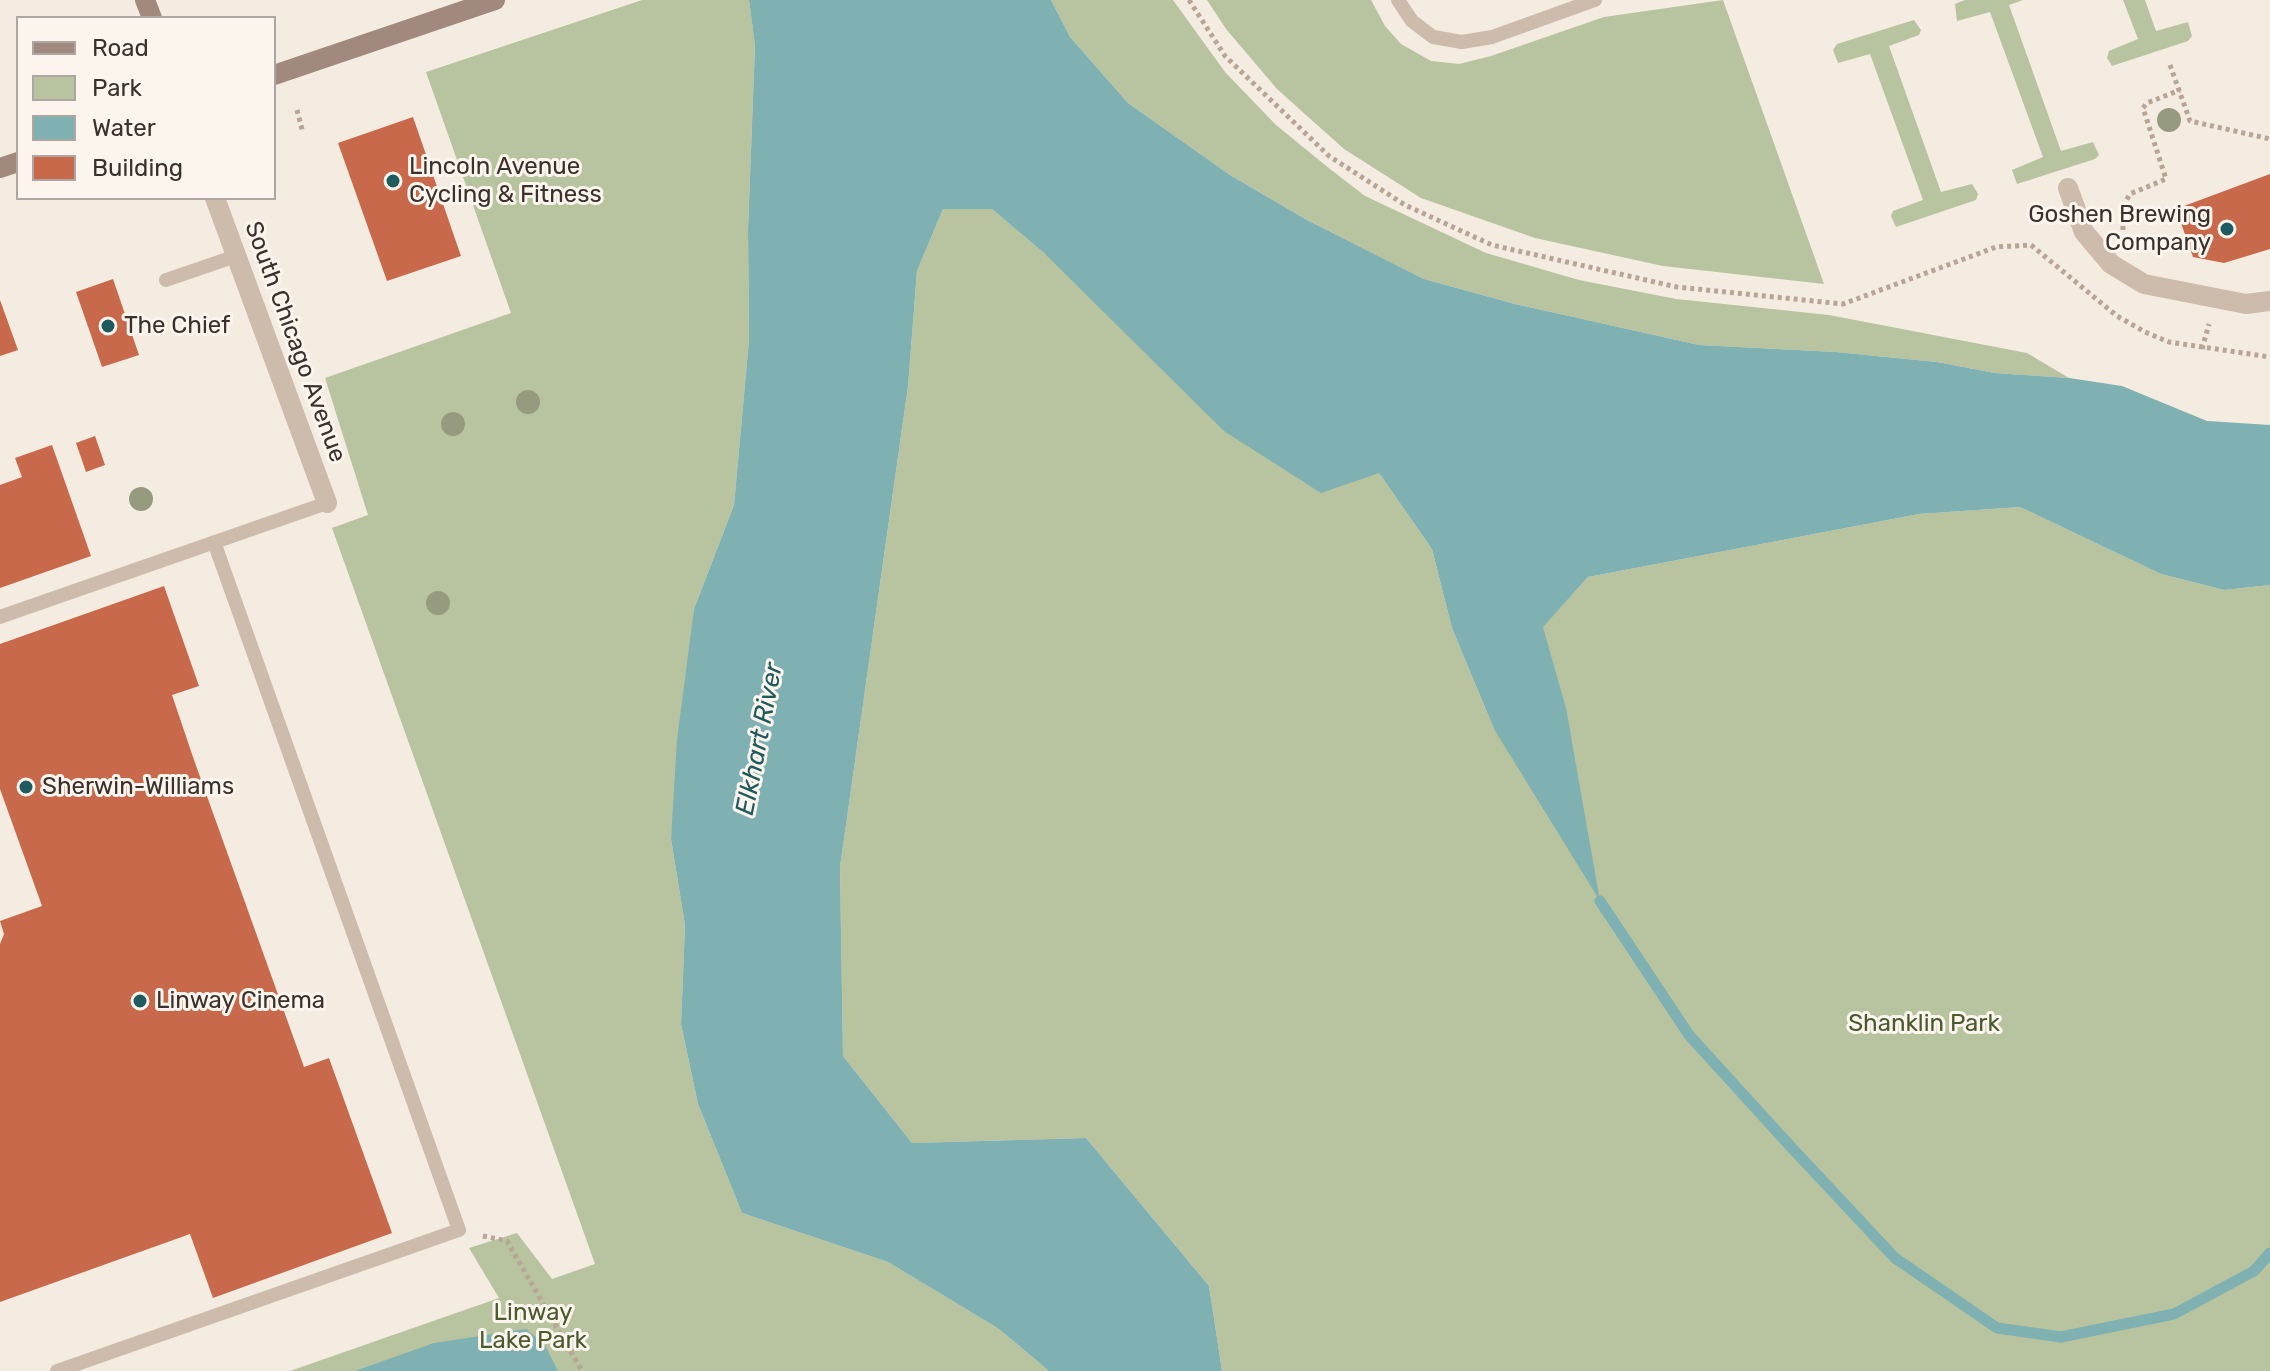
<!DOCTYPE html>
<style>
body{margin:0}
#map{position:relative;width:2270px;height:1371px;overflow:hidden;background:#f4ebe1;font-family:Rubik,sans-serif}
canvas{display:block}
.legend{position:absolute;left:16px;top:16px;width:260px;height:184px;box-sizing:border-box;background:#fbf5ee;border:2px solid #aea6a0;margin:0;padding:10px 14px;list-style:none;font-size:24px;color:#3b302b}
.legend li{display:flex;align-items:center;gap:16px;height:40px}
.legend b{width:40px;border:2px solid #aea6a0}
</style>
<div id="map">
<canvas width="2270" height="1371"></canvas>
<ul class="legend">
<li><b style="height:10px;background:#a18a7d"></b>Road</li>
<li><b style="height:22px;background:#b8c4a0"></b>Park</li>
<li><b style="height:22px;background:#7fb0b2"></b>Water</li>
<li><b style="height:22px;background:#c8694b"></b>Building</li>
</ul>
</div>
<script>
const ctx = document.querySelector('canvas').getContext('2d');
ctx.lineJoin = 'round';
function paint(path, color) {
  ctx.fillStyle = color;
  ctx.fill(path, 'evenodd');
}
function poly(rows) {
  const path = new Path2D();
  for (const r of rows) {
    path.moveTo(r[0], r[1]);
    for (let i = 2; i < r.length; i += 2) path.lineTo(r[i], r[i + 1]);
  }
  return path;
}
function trace(path, color, width, dash) {
  ctx.strokeStyle = color;
  ctx.lineWidth = width;
  ctx.lineCap = dash ? 'butt' : 'round';
  ctx.setLineDash(dash || []);
  ctx.stroke(path);
}
function label(font, color, halo, rows, align = 'center') {
  ctx.font = font + ' Rubik,sans-serif';
  ctx.lineWidth = 6;
  ctx.setLineDash([]);
  ctx.textBaseline = 'middle';
  ctx.strokeStyle = halo;
  ctx.fillStyle = color;
  for (const [text, x, y, turn = 0] of rows) {
    ctx.save();
    ctx.translate(x, y);
    ctx.rotate((+turn || 0) * Math.PI / 180);
    ctx.textAlign = isNaN(turn) ? turn : align;
    if (halo) ctx.strokeText(text, 0, 0);
    ctx.fillText(text, 0, 0);
    ctx.restore();
  }
}
paint(poly([
 [642,0,749,0,755,44,748,230,749,340,734,505,694,609,671,839,685,925,681,1024,698,1104,742,1213,888,1262,999,1329,1049,1371,290,1371,499,1298,469,1248,517,1233,552,1279,595,1264,332,528,368,515,325,378,511,313,426,72],
 [1051,0,1173,0,1225,72,1276,125,1330,169,1365,196,1486,253,1579,280,1676,299,1829,315,2027,353,2069,378,1995,373,1937,362,1836,352,1699,345,1515,304,1424,279,1307,220,1230,175,1128,103,1070,37],
 [1207,0,1371,0,1385,26,1401,44,1431,61,1459,64,1491,56,1604,17,1723,0,1824,284,1663,266,1535,238,1421,198,1344,149,1277,89,1226,29],
 [1965,0,2023,0,2009,5,2061,151,2093,142,2099,155,2095,159,2017,184,2012,170,2043,157,1990,12,1957,21,1955,4],
 [2123,0,2145,0,2156,31,2188,22,2192,36,2188,41,2112,66,2107,58,2109,51,2138,39],
 [1914,20,1921,30,1919,35,1889,46,1941,192,1972,184,1978,194,1976,200,1896,227,1891,216,1893,211,1923,200,1870,54,1838,63,1833,50,1837,44],
 [991,208,1044,253,1379,473,1432,549,1452,628,1494,729,1543,626,1588,577,1919,514,2020,507,2161,574,2224,590,2270,585,2270,1371,1222,1371,1209,1286,1086,1138,912,1143,843,1056,840,867,908,386,917,271,943,209]
]), '#b8c4a0');
paint(poly([
 [749,0,1051,0,1070,37,1128,103,1230,175,1307,220,1424,279,1515,304,1699,345,1836,352,1937,362,1995,373,2069,378,2122,386,2207,421,2270,425,2270,585,2224,590,2161,574,2020,507,1919,514,1588,577,1543,627,1566,708,1600,901,1494,729,1452,628,1432,549,1379,473,1321,493,1224,431,1044,253,992,209,943,209,917,271,908,386,840,867,843,1056,912,1143,1086,1138,1209,1286,1222,1371,1049,1371,999,1329,888,1262,742,1213,698,1104,681,1024,685,925,671,839,677,740,694,609,734,505,749,340,748,230,755,45],
 [526,1329,545,1345,558,1371,355,1371,434,1343]
]), '#7fb0b2');
trace(poly([
 [1600,901,1689,1035,1791,1147,1895,1258,1997,1328,2061,1337,2174,1314,2254,1271,2270,1253]
]), '#7fb0b2', 11);
paint(poly([
 [413,117,461,256,387,281,338,143],
 [2270,174,2270,249,2224,263,2193,257,2176,209],
 [113,279,139,355,102,367,76,292],
 [0,300,18,350,0,356],
 [95,436,105,465,86,472,76,443],
 [52,445,91,556,0,588,0,485,22,477,15,458],
 [164,586,199,686,172,695,194,760,304,1067,329,1058,392,1233,213,1298,190,1234,0,1302,0,944,4,934,0,921,42,906,0,789,0,644]
]), '#c8694b');
trace(poly([
 [1189,0,1225,56,1329,156,1405,205,1492,245,1677,287,1843,304,1996,247,2031,245,2117,316,2145,332,2169,342,2270,357],
 [2170,65,2190,121,2270,139],
 [297,110,303,133],
 [2123,230,2122,207,2130,194,2166,179,2143,108,2147,103,2180,90],
 [2202,349,2209,324],
 [483,1236,507,1241,582,1371]
]), '#b9a596', 5, [4, 4]);
trace(poly([
 [1398,0,1412,21,1433,37,1462,42,1492,37,1595,0],
 [166,280,236,256],
 [0,617,327,503],
 [57,1371,459,1230,214,542]
]), '#cdbbac', 14);
trace(poly([
 [2068,188,2084,232,2111,264,2144,284,2246,304,2270,301],
 [215,198,327,503]
]), '#cdbbac', 20);
trace(poly([
 [145,0,152,18],
 [274,75,495,0],
 [0,168,18,162]
]), '#a18a7d', 20);
ctx.fillStyle = '#969b7f';
for (const [x, y] of [
 [2169,120],
 [528,402],
 [453,424],
 [141,499],
 [438,603]
]) {
  ctx.beginPath();
  ctx.arc(x, y, 12, 0, 2 * Math.PI);
  ctx.fill();
}
for (const [x, y, r, color] of [
 [393,181,8,"#1f5a5e"],
 [2227,229,8,"#1f5a5e"],
 [108,326,8,"#1f5a5e"],
 [26,787,8,"#1f5a5e"],
 [140,1001,8,"#1f5a5e"]
]) {
  const dot = new Path2D();
  dot.arc(x, y, r, 0, 2 * Math.PI);
  ctx.fillStyle = color;
  ctx.fill(dot);
  trace(dot, '#fbf5ee', 3);
}
label('24px', '#3b302b', '#fbf5ee', [
 ["Lincoln Avenue",409,167],
 ["Cycling & Fitness",409,195],
 ["Goshen Brewing",2211,215,"right"],
 ["Company",2211,243,"right"],
 ["The Chief",124,326],
 ["Sherwin-Williams",42,787],
 ["Linway Cinema",156,1001]
], 'left');
label('24px', '#3b302b', '#fbf5ee', [
 ["South Chicago Avenue",295,342,70]
]);
label('24px', '#4a5a2e', '#fbf5ee', [
 ["Shanklin Park",1924,1024],
 ["Linway",533,1313],
 ["Lake Park",533,1341]
]);
label('italic 26px', '#1f5a5e', '#fbf5ee', [
 ["Elkhart River",760,739,-79]
]);
</script>
